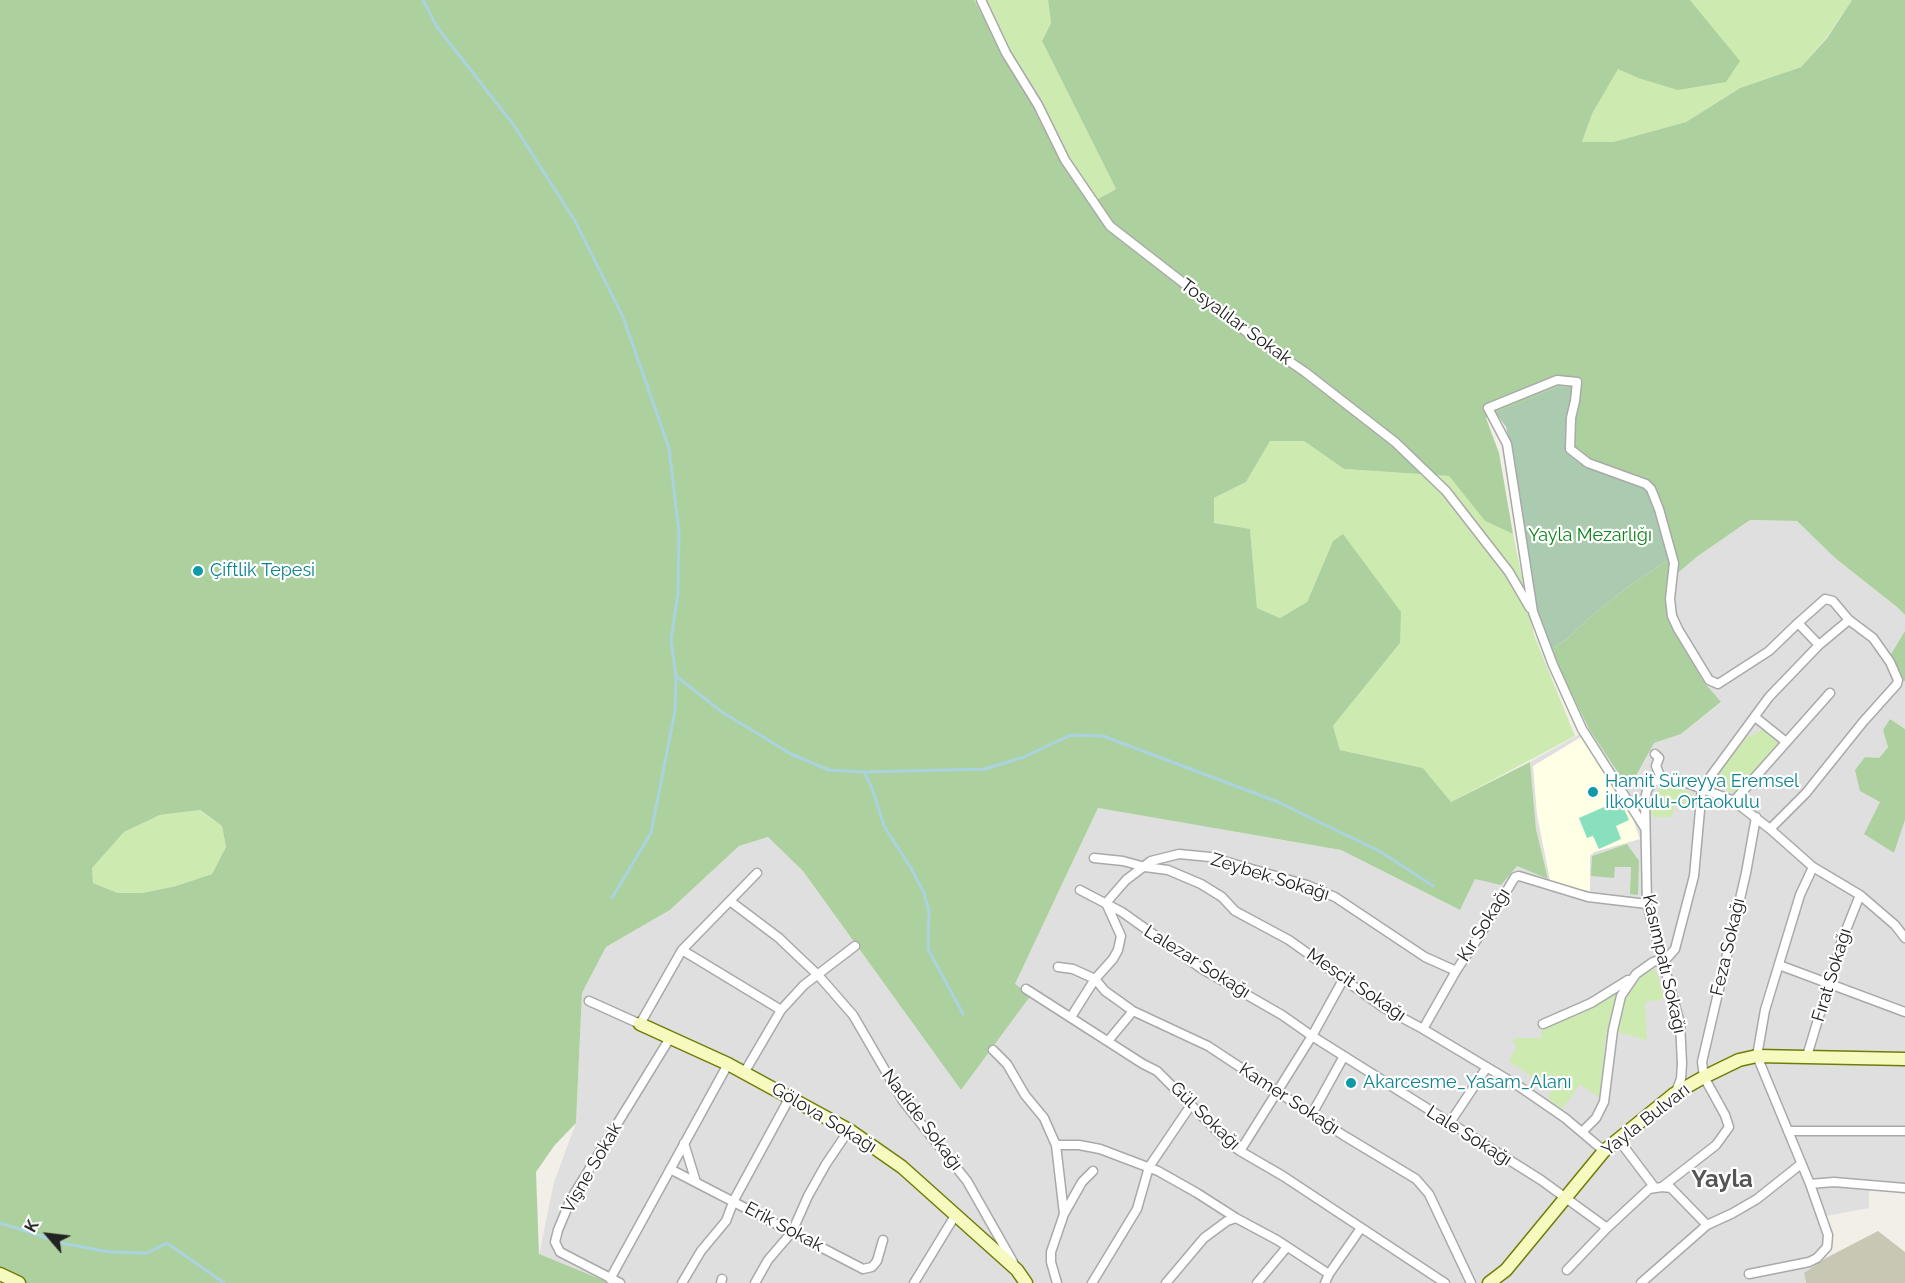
<!DOCTYPE html>
<meta charset="utf-8">
<style>
body{margin:0}
#map{position:relative;width:1905px;height:1283px;overflow:hidden;background:#f2efe9;font-family:Raleway,sans-serif}
canvas{display:block}
.north{position:absolute;left:18px;top:1205px;width:60px;height:60px;-webkit-text-stroke:4px #fff;paint-order:stroke;rotate:298deg;font-size:16px;font-weight:700;line-height:24px;text-align:center;color:#222}
.north::after{content:'';display:block;margin:auto;width:21px;height:27px;background:#222;clip-path:polygon(50% 0,100% 100%,50% 72%,0 100%)}
</style>
<div id="map">
<canvas width="1905" height="1283"></canvas>
<div class="north">K</div>
</div>
<script>
const ctx = document.querySelector('canvas').getContext('2d');
ctx.lineJoin = 'round';
function paint(path, color) {
  ctx.fillStyle = color;
  ctx.fill(path, 'evenodd');
}
function poly(rows) {
  const path = new Path2D();
  for (const r of rows) {
    path.moveTo(r[0], r[1]);
    for (let i = 2; i < r.length; i += 2) path.lineTo(r[i], r[i + 1]);
  }
  return path;
}
function trace(path, color, width, dash) {
  ctx.strokeStyle = color;
  ctx.lineWidth = width;
  ctx.lineCap = dash ? 'butt' : 'round';
  ctx.setLineDash(dash || []);
  ctx.stroke(path);
}
function label(font, color, halo, rows, align = 'center') {
  ctx.font = font + ' Raleway,sans-serif';
  ctx.lineWidth = 4.5;
  ctx.setLineDash([]);
  ctx.textBaseline = 'middle';
  ctx.strokeStyle = halo;
  ctx.fillStyle = color;
  for (const [text, x, y, turn = 0] of rows) {
    ctx.save();
    ctx.translate(x, y);
    ctx.rotate((+turn || 0) * Math.PI / 180);
    ctx.textAlign = isNaN(turn) ? turn : align;
    if (halo) ctx.strokeText(text, 0, 0);
    ctx.fillText(text, 0, 0);
    ctx.restore();
  }
}
paint(poly([
 [1750,520,1797,521,1835,558,1897,607,1905,615,1905,631,1891,654,1905,681,1905,729,1890,719,1883,730,1888,746,1879,758,1880,802,1865,834,1894,853,1905,820,1905,1193,1869,1189,1869,1208,1826,1216,1833,1243,1825,1258,1804,1273,1806,1283,610,1283,539,1255,554,1182,576,1123,582,993,606,947,670,910,739,846,768,837,803,870,961,1089,1031,994,1015,984,1098,808,1341,850,1460,910,1475,879,1517,866,1548,879,1536,829,1530,762,1589,729,1630,789,1654,743,1681,734,1721,703,1704,682,1675,633,1667,612,1667,582,1698,556]
]), '#e0dfdf');
paint(poly([
 [1581,737,1628,805,1640,839,1594,852,1590,856,1590,891,1563,886,1550,880,1537,815,1533,766]
]), '#ffffe5');
paint(poly([
 [1878,1231,1905,1252,1905,1283,1806,1283,1804,1273,1826,1258]
]), '#c7c7b4');
paint(poly([
 [974,0,1048,0,1051,23,1042,41,1116,189,1089,204],
 [1690,0,1852,0,1826,38,1801,67,1740,88,1686,122,1613,142,1582,142,1592,114,1618,68,1638,78,1713,29],
 [1270,440,1304,441,1344,469,1449,476,1485,521,1513,534,1534,635,1575,736,1451,802,1423,768,1340,750,1333,726,1400,643,1333,541,1307,602,1280,618,1257,608,1250,530,1214,523,1214,498,1246,482],
 [1763,729,1778,739,1778,745,1738,791,1733,793,1714,784,1714,779,1748,736,1754,735],
 [1674,783,1695,796,1695,807,1675,806,1672,817,1653,817,1651,808,1655,793,1663,785],
 [199,810,222,826,226,847,212,874,176,886,142,893,118,893,93,883,91,868,124,832,160,815],
 [1652,969,1656,971,1664,999,1645,1002,1647,1040,1617,1032,1623,1008,1632,984,1640,976],
 [1614,991,1617,994,1605,1040,1600,1098,1580,1084,1562,1109,1548,1099,1552,1091,1509,1061,1517,1046,1513,1042,1514,1038,1541,1038,1542,1030,1588,1009]
]), '#cdebb0');
paint(poly([
 [0,0,974,0,1089,204,1116,189,1042,41,1051,23,1048,0,1690,0,1740,61,1726,82,1678,90,1638,78,1618,69,1592,114,1582,142,1613,142,1686,122,1740,88,1801,67,1827,38,1852,0,1905,0,1905,615,1897,607,1835,558,1797,521,1750,520,1698,556,1667,582,1667,612,1675,633,1704,682,1721,702,1681,734,1654,743,1629,789,1589,729,1550,650,1567,639,1590,617,1628,587,1669,559,1628,479,1582,464,1565,450,1565,431,1575,386,1557,387,1486,418,1499,453,1513,534,1485,521,1449,476,1344,469,1304,441,1270,441,1246,482,1214,498,1214,523,1250,529,1257,608,1280,618,1307,602,1333,541,1343,534,1401,612,1400,643,1333,726,1340,750,1423,768,1451,802,1530,762,1536,829,1548,879,1517,866,1501,885,1475,879,1460,910,1341,850,1098,808,1015,984,1031,995,961,1090,803,871,768,837,739,846,670,910,606,947,582,993,576,1123,554,1146,536,1172,539,1254,610,1283,22,1283,0,1273],
 [200,810,222,826,226,847,212,874,176,886,142,893,118,893,93,883,92,868,124,832,160,815],
 [1905,631,1905,681,1904,681,1891,654],
 [1890,719,1905,729,1905,820,1894,853,1864,834,1880,802,1860,791,1855,770,1865,757,1879,758,1888,747,1883,730],
 [1627,844,1639,861,1638,895,1630,894,1631,867,1615,867,1614,878,1591,876,1592,856]
]), '#add19e');
paint(poly([
 [1575,386,1565,431,1565,450,1582,464,1628,479,1650,491,1669,559,1628,587,1590,617,1567,639,1550,650,1541,628,1518,497,1515,464,1506,427,1496,413,1557,387]
]), '#aacbaf');
paint(poly([
 [1620,800,1629,820,1616,826,1621,839,1599,849,1593,836,1598,834,1587,838,1579,818]
]), '#88e0be');
trace(poly([
 [423,0,437,27,513,124,575,221,623,317,669,448,679,532,678,593,671,640,676,676,675,711,651,833,612,898],
 [676,676,722,712,791,754,829,770,864,772,985,769,1024,757,1071,735,1103,736,1278,802,1381,852,1433,886],
 [864,772,872,788,884,826,911,868,924,893,929,912,928,949,963,1014],
 [0,1223,66,1244,110,1252,147,1253,167,1243,224,1283]
]), '#aad3df', 3);
const street = poly([
 [981,0,1006,53,1038,105,1065,160,1110,226,1248,333,1305,372,1395,442,1446,491,1509,572,1530,608],
 [1798,623,1825,599,1833,601,1849,620],
 [1755,717,1785,741],
 [1655,754,1659,758,1656,766,1661,778],
 [1734,801,1830,693],
 [1645,828,1582,729,1553,665,1533,612,1507,444,1488,408,1557,380,1577,382,1575,401,1571,418,1570,449,1588,463,1646,484,1651,489,1659,509,1674,563,1670,599,1672,616,1678,629,1709,680,1718,684,1769,651,1798,623,1819,645],
 [1094,858,1123,861,1145,867,1168,870,1201,884,1222,897,1235,911,1289,940,1384,1008,1423,1029,1520,1087,1565,1118,1604,1151],
 [1080,890,1122,912,1202,969,1282,1015,1312,1036,1541,1180,1607,1228],
 [730,901,779,938,802,960,818,975,853,1015,903,1101,967,1181,1013,1262],
 [682,950,781,1010],
 [1779,965,1905,1012],
 [1058,967,1073,969,1095,979,1105,991,1133,1011,1208,1046,1343,1135,1416,1179,1429,1194,1471,1283],
 [1026,989,1143,1064,1157,1071,1228,1142,1240,1151,1283,1176,1445,1283],
 [589,1001,640,1024,682,950,757,873],
 [1071,1017,1095,979,1113,959,1118,950,1121,936,1106,903,1126,880,1151,861,1179,854,1210,857,1307,885,1335,897,1425,957,1456,971],
 [1543,1024,1591,1003,1628,980],
 [1423,1029,1456,971,1485,927,1515,877,1519,876,1588,897,1647,904],
 [1108,1041,1133,1011],
 [993,1050,1007,1064,1025,1095,1044,1118,1051,1134,1056,1145,1064,1214,1082,1182,1093,1171],
 [1807,1056,1842,940,1860,895],
 [744,1073,781,1010,804,985,855,946],
 [1675,1094,1681,1079,1682,1063,1680,1023,1647,904,1645,800,1647,790,1652,783,1661,778,1679,780,1734,801,1770,829,1813,867,1860,895,1895,925,1905,938],
 [1312,1114,1344,1056],
 [1449,1124,1487,1067],
 [1788,1131,1905,1131],
 [1582,1132,1596,1118,1604,1102,1613,1030,1621,996,1636,974,1653,962,1667,958,1675,949,1694,876,1702,788,1769,697,1819,645,1849,620,1873,638,1890,662,1898,680,1897,684,1863,722,1806,793,1770,829],
 [1618,1139,1655,1188],
 [684,1143,696,1182],
 [1056,1145,1079,1145,1100,1149,1158,1171,1197,1193,1236,1218],
 [1240,1151,1312,1036,1344,978],
 [670,1169,863,1269,872,1267,877,1261,883,1240],
 [1810,1184,1834,1182,1905,1188],
 [1662,1187,1716,1145,1729,1127,1725,1115,1704,1077,1702,1062,1746,873,1756,817],
 [1567,1270,1607,1228,1649,1189,1662,1187,1671,1188,1707,1225],
 [1749,1274,1809,1262,1817,1258,1827,1247,1828,1235,1810,1184,1757,1056,1765,1010,1800,895,1813,867],
 [610,1279,728,1064],
 [620,1283,560,1252,555,1242,558,1230,571,1199,670,1038],
 [682,1283,701,1251,726,1221,734,1200,790,1097],
 [721,1283,722,1279],
 [755,1283,768,1260,792,1232,808,1196,826,1164,849,1130],
 [914,1283,956,1214],
 [1057,1283,1051,1262,1051,1252,1064,1214],
 [1092,1283,1137,1209,1149,1167,1191,1105],
 [1166,1283,1204,1238,1227,1221,1236,1218,1277,1240,1329,1274],
 [1257,1283,1287,1247],
 [1325,1283,1329,1274,1361,1228],
 [1641,1283,1707,1225,1733,1213,1757,1199,1801,1164]
]);
const secondary = poly([
 [640,1024,728,1064,849,1130,902,1167,1017,1270,1026,1283],
 [0,1274,19,1283],
 [1489,1283,1506,1270,1604,1151,1674,1094,1704,1077,1739,1060,1757,1056,1905,1059]
]);
trace(street, '#a9a9a9', 11);
trace(secondary, '#707d05', 15);
trace(street, '#fff', 8);
trace(secondary, '#f7fabf', 12);
for (const [x, y, r, color] of [
 [198,571,6,"#0f9aa8"],
 [1593,792,6,"#0f9aa8"],
 [1351,1083,6,"#0f9aa8"]
]) {
  const dot = new Path2D();
  dot.arc(x, y, r, 0, 2 * Math.PI);
  ctx.fillStyle = color;
  ctx.fill(dot);
  trace(dot, '#fff', 2);
}
label('18px', '#222', '#fff', [
 ["Tosyalılar Sokak",1236,322,36],
 ["Zeybek Sokağı",1270,877,17],
 ["Kır Sokağı",1484,925,-58],
 ["Feza Sokağı",1728,947,-77],
 ["Lalezar Sokağı",1197,962,32],
 ["Kasımpatı Sokağı",1664,964,77],
 ["Fırat Sokağı",1832,975,-73],
 ["Mescit Sokağı",1356,985,34],
 ["Kamer Sokağı",1289,1099,33],
 ["Gül Sokağı",1205,1116,44],
 ["Gölova Sokağı",824,1118,31],
 ["Nadide Sokağı",922,1120,53],
 ["Yayla Bulvarı",1646,1120,-38],
 ["Lale Sokağı",1469,1136,32],
 ["Vişne Sokak",592,1168,-60],
 ["Erik Sokak",784,1227,28]
]);
label('18px', '#0c8416', '#fff', [
 ["Yayla Mezarlığı",1590,536]
]);
label('18px', '#0d838f', '#fff', [
 ["Çiftlik Tepesi",210,571],
 ["Hamit Süreyya Eremsel",1605,782],
 ["İlkokulu-Ortaokulu",1605,803],
 ["Akarcesme_Yasam_Alanı",1363,1083]
], 'left');
label('bold 24px', '#555', '#fff', [
 ["Yayla",1722,1180]
]);
</script>
